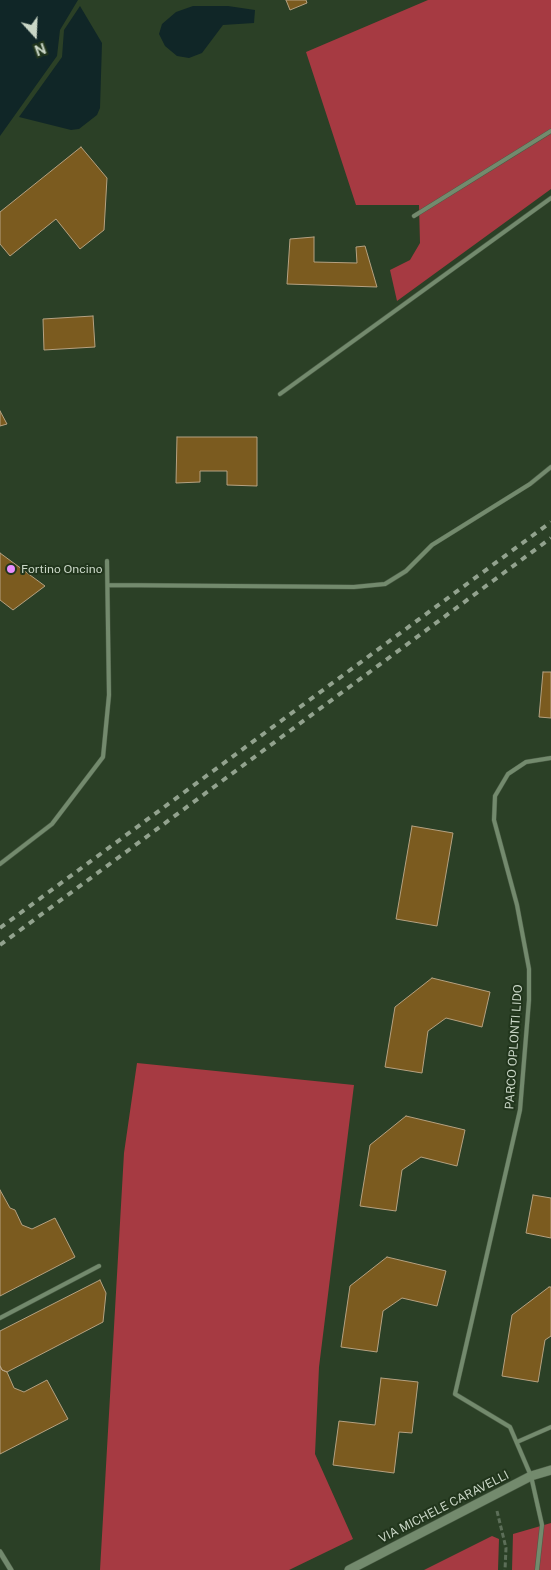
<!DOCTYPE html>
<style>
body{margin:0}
#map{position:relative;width:551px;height:1570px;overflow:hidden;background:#2b4026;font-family:"Public Sans",sans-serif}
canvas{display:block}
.north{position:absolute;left:10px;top:10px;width:50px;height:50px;-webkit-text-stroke:4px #21351c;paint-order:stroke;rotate:160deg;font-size:14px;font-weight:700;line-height:20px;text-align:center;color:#c9d6c6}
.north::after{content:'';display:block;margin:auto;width:18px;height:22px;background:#c9d6c6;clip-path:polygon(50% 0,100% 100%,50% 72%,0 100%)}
</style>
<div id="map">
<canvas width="551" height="1570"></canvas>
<div class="north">N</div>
</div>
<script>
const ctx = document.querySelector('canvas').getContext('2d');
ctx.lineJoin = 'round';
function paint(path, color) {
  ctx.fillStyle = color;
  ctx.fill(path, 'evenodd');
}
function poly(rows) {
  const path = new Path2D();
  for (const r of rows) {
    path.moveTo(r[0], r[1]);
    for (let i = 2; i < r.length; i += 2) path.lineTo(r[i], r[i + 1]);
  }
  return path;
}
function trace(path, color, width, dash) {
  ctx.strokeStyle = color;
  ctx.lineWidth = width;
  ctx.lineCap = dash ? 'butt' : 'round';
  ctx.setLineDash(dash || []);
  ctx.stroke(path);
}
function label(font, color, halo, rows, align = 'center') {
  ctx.font = font + ' "Public Sans",sans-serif';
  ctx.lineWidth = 4;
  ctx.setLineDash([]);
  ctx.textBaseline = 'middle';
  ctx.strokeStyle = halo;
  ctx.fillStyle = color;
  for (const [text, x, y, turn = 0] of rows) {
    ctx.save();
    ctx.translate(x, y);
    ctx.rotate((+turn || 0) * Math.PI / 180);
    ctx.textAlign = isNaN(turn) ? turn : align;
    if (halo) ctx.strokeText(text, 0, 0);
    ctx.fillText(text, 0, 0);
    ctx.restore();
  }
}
paint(poly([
 [428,0,551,0,551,189,397,301,390,270,410,260,420,243,419,205,356,205,306,52],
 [137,1063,354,1085,319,1367,315,1454,353,1539,289,1570,100,1570,124,1153],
 [551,1523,551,1570,512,1570,513,1534],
 [492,1536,499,1539,498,1570,424,1570]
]), '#a63a42');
paint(poly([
 [0,0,78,0,60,30,57,56,0,136],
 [80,6,102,43,100,108,97,115,79,129,71,130,19,117,62,57,64,30],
 [193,6,228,6,255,10,254,23,223,25,202,53,189,58,177,56,165,46,159,34,162,24,176,12]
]), '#102627');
const building = poly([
 [286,0,306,0,307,3,290,10,286,0],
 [81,147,107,178,104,230,80,249,56,219,10,256,0,244,0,212,81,147],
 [314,237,314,262,357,263,356,247,365,246,377,287,287,284,290,239,314,237],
 [93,316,95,347,44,350,43,319,93,316],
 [0,411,7,424,0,426,0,411],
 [177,437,257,437,257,486,227,485,227,471,200,471,200,482,176,483,177,437],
 [0,553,45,586,13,610,0,600,0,553],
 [543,672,551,672,551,718,539,717,543,672],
 [412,826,453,833,437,926,396,919,412,826],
 [432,978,490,992,482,1027,446,1018,428,1031,422,1073,385,1067,395,1007,432,978],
 [406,1116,465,1130,457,1166,421,1157,402,1170,396,1211,360,1206,370,1145,406,1116],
 [0,1190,10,1208,15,1210,22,1225,32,1229,55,1218,75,1257,0,1296,0,1190],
 [533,1195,551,1198,551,1238,526,1233,533,1195],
 [387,1257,446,1271,437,1306,402,1298,383,1311,377,1352,341,1347,350,1286,387,1257],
 [100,1280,106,1293,103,1322,7,1372,2,1370,0,1366,0,1331,100,1280],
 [549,1287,551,1287,551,1336,545,1340,538,1382,502,1376,512,1315,549,1287],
 [0,1366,2,1370,7,1372,14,1388,24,1392,47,1380,68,1419,0,1454,0,1366],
 [381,1378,418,1382,412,1433,399,1432,394,1473,333,1465,339,1421,375,1425,381,1378]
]);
paint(building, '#7b5b1f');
trace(building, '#b5a181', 1);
const service = poly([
 [414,216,551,131],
 [280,394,551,198],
 [108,585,354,587,385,584,406,571,432,545,530,484,551,467],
 [0,864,52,824,103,757,109,695,107,561],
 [0,1318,99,1266],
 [517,1442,551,1427],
 [537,1570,542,1525,531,1476,510,1427,455,1394,520,1110,529,1000,529,969,517,905,494,820,495,796,508,774,526,762,551,758]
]);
const minor = poly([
 [0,1552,11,1570]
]);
const tertiary = poly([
 [349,1570,531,1476,551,1470]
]);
trace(service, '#4a5b45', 5);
trace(minor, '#4a5b45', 6);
trace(tertiary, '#4a5b45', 10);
trace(poly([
 [497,1511,506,1548,505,1570]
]), '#5c6e58', 3, [5, 2.5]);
trace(service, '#738a6d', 4);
trace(minor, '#738a6d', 5);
trace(tertiary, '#738a6d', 9);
trace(poly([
 [0,928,551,522],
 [0,945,551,538]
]), '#92a28e', 4, [6, 6]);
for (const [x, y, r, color] of [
 [11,569,5,"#e88eff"]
]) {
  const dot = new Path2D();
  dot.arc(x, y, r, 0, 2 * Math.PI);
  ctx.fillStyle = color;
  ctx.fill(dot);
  trace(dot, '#21351c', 2);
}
label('12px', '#c9d6c6', '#21351c', [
 ["Fortino Oncino",21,569]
], 'left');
label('12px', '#c9d6c6', '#21351c', [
 ["PARCO OPLONTI LIDO",514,1047,-86],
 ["VIA MICHELE CARAVELLI",444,1507,-27]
]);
</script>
